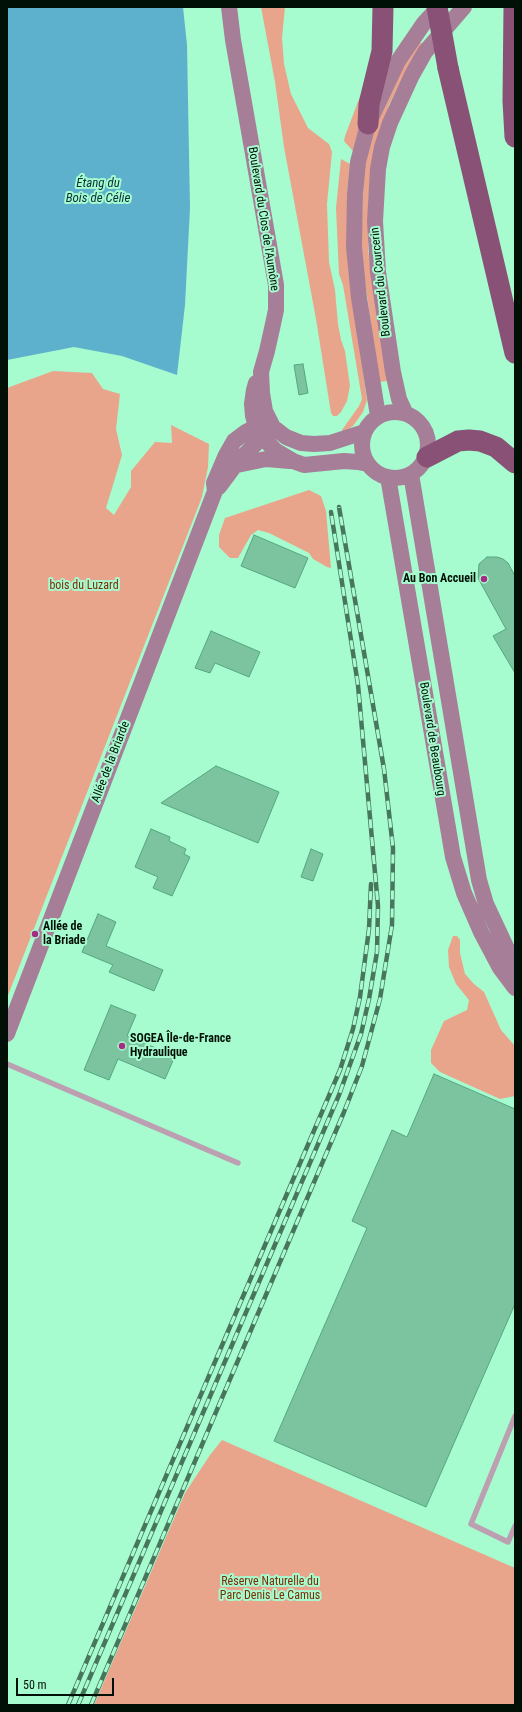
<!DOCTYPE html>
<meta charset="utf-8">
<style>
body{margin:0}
#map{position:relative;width:522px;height:1712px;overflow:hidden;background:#a6fbcf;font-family:"Roboto Condensed",sans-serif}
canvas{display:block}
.frame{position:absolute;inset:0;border:8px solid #001006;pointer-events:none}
.scale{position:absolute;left:16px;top:1678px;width:98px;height:18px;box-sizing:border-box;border:2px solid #001006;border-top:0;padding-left:5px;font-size:12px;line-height:14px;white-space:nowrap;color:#001006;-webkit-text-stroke:3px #a6fbcf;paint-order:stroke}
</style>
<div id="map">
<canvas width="522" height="1712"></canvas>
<div class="frame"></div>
<div class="scale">50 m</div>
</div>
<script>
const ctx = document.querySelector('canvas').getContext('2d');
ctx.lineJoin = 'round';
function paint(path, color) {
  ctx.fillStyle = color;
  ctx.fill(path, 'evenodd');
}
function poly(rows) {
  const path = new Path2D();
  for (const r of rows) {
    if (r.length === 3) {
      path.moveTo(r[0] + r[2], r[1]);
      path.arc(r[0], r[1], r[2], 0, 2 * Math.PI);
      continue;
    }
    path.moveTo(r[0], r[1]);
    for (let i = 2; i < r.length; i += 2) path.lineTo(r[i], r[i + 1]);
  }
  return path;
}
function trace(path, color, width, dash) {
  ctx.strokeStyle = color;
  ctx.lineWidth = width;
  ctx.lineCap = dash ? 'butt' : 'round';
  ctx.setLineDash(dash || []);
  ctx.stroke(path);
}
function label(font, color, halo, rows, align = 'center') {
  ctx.font = font + ' "Roboto Condensed",sans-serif';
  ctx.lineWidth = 4;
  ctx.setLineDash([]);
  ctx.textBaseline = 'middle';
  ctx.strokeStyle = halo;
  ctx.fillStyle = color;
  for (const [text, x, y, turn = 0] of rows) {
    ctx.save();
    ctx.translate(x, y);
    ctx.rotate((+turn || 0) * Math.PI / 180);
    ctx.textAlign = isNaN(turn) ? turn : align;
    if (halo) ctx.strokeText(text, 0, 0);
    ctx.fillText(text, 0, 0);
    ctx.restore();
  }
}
paint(poly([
 [261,7,285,7,282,38,284,64,291,94,308,128,329,144,332,152,327,204,329,262,335,290,338,324,341,340,345,351,350,386,347,401,341,412,337,416,333,416,331,413,316,319,284,147,275,82],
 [416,40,423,44,409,65,389,105,378,140,371,169,368,205,368,250,387,381,379,382,361,252,364,169,378,111],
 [375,67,353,151,344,141,345,136,369,73],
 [341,159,350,164,347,196,348,267,367,400,363,412,353,426,343,432,342,430,359,406,362,399,343,285,339,274,336,208],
 [53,371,92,373,103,389,120,394,116,429,122,455,106,508,114,515,131,487,131,471,155,442,172,443,171,425,209,444,208,467,202,497,7,998,7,388],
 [309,490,321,496,326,511,331,568,327,567,313,559,309,553,269,533,258,530,251,535,238,558,230,558,219,547,219,535,225,518],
 [453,936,457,936,460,940,460,953,465,974,474,984,484,992,501,1030,515,1046,515,1096,500,1099,440,1072,431,1063,431,1050,444,1021,467,1010,469,1000,456,984,449,967,448,950],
 [222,1440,515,1568,515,1705,94,1705,185,1493,210,1455]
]), '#e9a58b');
paint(poly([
 [7,7,183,7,187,45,190,208,185,305,177,375,122,356,74,347,7,360]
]), '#5db1cc');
const building = poly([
 [303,364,308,393,299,395,294,365,303,364],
 [254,535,308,558,295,588,241,566,254,535],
 [487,557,497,557,503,559,508,563,515,576,515,673,493,636,506,629,478,578,479,564,487,557],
 [211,631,260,652,249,677,215,663,210,673,195,668,211,631],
 [216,766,279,792,258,843,161,803,216,766],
 [151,829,170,837,169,841,186,849,184,854,190,857,172,896,153,888,158,877,135,867,151,829],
 [311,849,323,854,313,881,301,877,311,849],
 [98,914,116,922,106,946,163,970,154,991,109,972,113,965,82,952,98,914],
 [111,1005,136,1015,127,1036,175,1056,165,1079,118,1059,109,1080,84,1070,111,1005],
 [434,1074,515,1109,515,1304,426,1507,274,1441,367,1228,352,1221,392,1130,407,1137,434,1074]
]);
paint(building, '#7cc4a0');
trace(building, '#53a77f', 1);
trace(poly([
 [7,1064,238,1163],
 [515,1416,471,1524,508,1542,515,1526]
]), '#bca0b1', 5.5);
trace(poly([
 [229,7,233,40,276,285,276,310,273,324,267,351,261,372,262,393,265,411,273,427,286,437,301,443,314,444,330,443,364,432],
 [256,383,254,390,252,404,253,416,256,427,262,437,276,451,293,461,304,465,344,461,358,462,368,464],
 [395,445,33],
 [405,412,399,399,393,372,378,272,375,221,378,169,382,147,390,123,412,75,425,52,464,7],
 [378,416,359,298,354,247,355,194,358,162,368,124,398,61,424,23,439,7],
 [237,465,266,459,290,461],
 [411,474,479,880,486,904,515,966],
 [388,477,453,857,464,893,481,932,500,968,515,988],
 [219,487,239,460,270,430],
 [7,1034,215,491,214,483,226,455,234,441,246,432,256,427,273,427]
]), '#a77e98', 16);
trace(poly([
 [514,7,513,101,515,137],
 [448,68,515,353],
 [368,124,369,104,382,51,383,7],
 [427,457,458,441,469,440,480,441,496,447,515,463]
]), '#895175', 21);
const rail = poly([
 [68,1705,340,1070,353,1029,360,997,369,929,371,884],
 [78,1705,339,1095,361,1034,369,999,377,952,378,906,358,685,331,512],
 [91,1705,344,1112,362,1066,380,999,392,925,393,848,384,769,339,507]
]);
trace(rail, '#48765d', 4.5);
trace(rail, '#a6fbcf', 3, [9]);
trace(poly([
 [437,7,448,68]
]), '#895175', 21);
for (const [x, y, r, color] of [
 [484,579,4,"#a52c83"],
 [35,934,4,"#a52c83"],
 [122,1046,4,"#a52c83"]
]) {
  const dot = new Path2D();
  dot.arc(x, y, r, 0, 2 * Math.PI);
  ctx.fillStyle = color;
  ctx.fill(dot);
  trace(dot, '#a6fbcf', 1.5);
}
label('12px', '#001006', '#a6fbcf', [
 ["Boulevard du Clos de l'Aumône",263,219,81],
 ["Boulevard du Courcerin",381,282,-96],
 ["Boulevard de Beaubourg",432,739,81],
 ["Allée de la Briarde",111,762,-69]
]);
label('bold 12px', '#001006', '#a6fbcf', [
 ["Au Bon Accueil",476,579,"right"],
 ["Allée de",43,927],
 ["la Briade",43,941],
 ["SOGEA Île-de-France",130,1039],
 ["Hydraulique",130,1053]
], 'left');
label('12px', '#7c2c05', '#a6fbcf', [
 ["bois du Luzard",84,586],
 ["Réserve Naturelle du",270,1582],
 ["Parc Denis Le Camus",270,1596]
]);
label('italic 13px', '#08313d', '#a6fbcf', [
 ["Étang du",98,184],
 ["Bois de Célie",98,199]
]);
</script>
